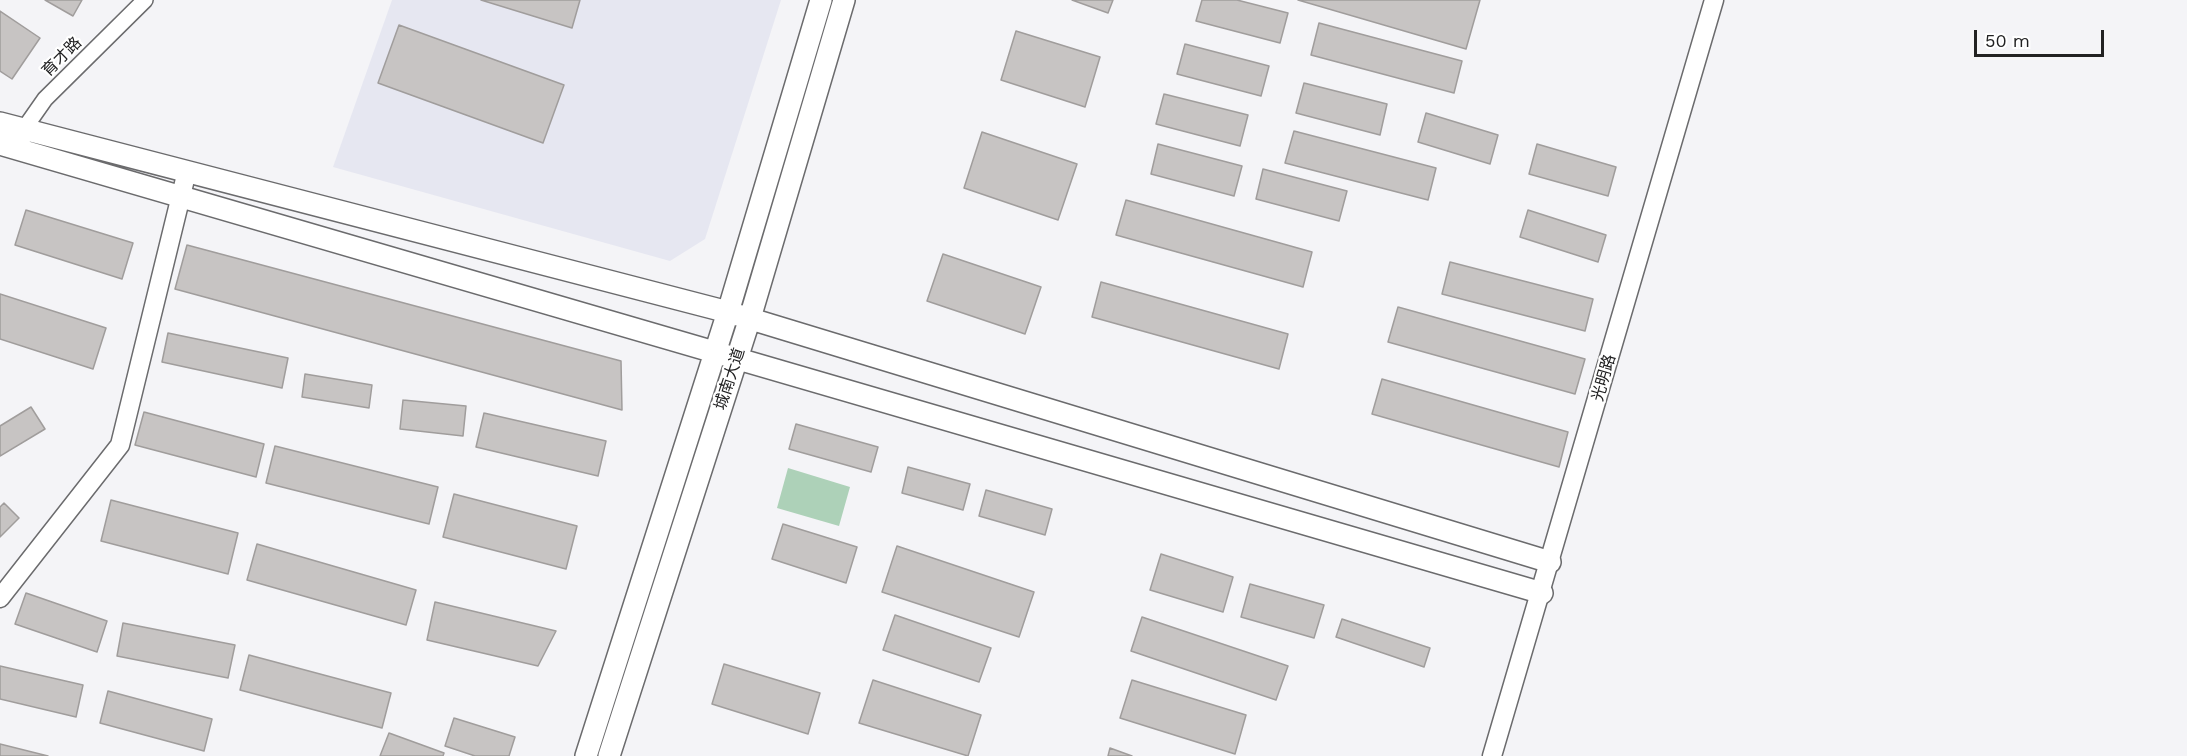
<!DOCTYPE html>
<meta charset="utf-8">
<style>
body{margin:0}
#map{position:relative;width:2187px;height:756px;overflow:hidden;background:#f4f4f7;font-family:"Work Sans",sans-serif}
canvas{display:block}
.scale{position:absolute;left:1974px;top:30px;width:130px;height:27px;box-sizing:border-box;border:3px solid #212122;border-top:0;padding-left:8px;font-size:18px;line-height:21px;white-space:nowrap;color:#212122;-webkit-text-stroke:4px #fff;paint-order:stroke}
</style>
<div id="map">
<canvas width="2187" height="756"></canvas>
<div class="scale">50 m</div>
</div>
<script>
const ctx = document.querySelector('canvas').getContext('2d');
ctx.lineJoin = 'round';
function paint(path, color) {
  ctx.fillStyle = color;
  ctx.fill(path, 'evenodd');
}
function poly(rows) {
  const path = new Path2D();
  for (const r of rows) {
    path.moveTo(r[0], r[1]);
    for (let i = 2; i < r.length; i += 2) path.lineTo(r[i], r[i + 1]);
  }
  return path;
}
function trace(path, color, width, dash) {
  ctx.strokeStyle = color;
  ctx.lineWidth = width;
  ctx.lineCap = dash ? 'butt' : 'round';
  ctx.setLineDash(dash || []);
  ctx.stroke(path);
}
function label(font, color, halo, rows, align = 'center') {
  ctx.font = font + ' "Work Sans","Noto Sans SC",sans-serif';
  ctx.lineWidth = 4.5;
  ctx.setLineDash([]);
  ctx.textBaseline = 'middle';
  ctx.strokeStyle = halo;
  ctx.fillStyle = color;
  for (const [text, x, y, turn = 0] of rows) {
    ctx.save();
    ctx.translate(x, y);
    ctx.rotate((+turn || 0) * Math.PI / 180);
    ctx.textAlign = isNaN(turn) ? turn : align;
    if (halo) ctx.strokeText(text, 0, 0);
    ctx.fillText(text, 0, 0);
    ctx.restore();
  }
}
paint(poly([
 [392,0,781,0,705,239,670,261,333,167]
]), '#e6e7f1');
paint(poly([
 [788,468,850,487,839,526,777,508]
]), '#add1b8');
const building = poly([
 [45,0,82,0,73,16,45,0],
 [481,0,580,0,572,28,481,0],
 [1072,0,1113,0,1108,13,1072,0],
 [1202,0,1237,0,1288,13,1280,43,1196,21,1202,0],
 [1298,0,1480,0,1466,49,1298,0],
 [0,11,40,38,12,79,0,71,0,11],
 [1319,23,1462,61,1454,93,1311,55,1319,23],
 [399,25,564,85,543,143,378,83,399,25],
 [1016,31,1100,57,1085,107,1001,80,1016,31],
 [1185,44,1269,66,1261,96,1177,74,1185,44],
 [1304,83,1387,104,1380,135,1296,113,1304,83],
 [1164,94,1248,115,1240,146,1156,124,1164,94],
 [1426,113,1498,135,1490,164,1418,142,1426,113],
 [1294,131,1436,168,1428,200,1285,163,1294,131],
 [982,132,1077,164,1058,220,964,188,982,132],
 [1158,144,1242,166,1234,196,1151,174,1158,144],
 [1537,144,1616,167,1608,196,1529,174,1537,144],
 [1263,169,1347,191,1339,221,1256,199,1263,169],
 [1126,200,1312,252,1303,287,1116,235,1126,200],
 [26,210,133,243,122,279,15,245,26,210],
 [1528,210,1606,235,1598,262,1520,237,1528,210],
 [187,245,621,361,622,410,175,289,187,245],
 [943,254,1041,287,1025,334,927,301,943,254],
 [1450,262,1593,299,1585,331,1442,294,1450,262],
 [1101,282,1288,334,1279,369,1092,317,1101,282],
 [0,294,106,328,93,369,0,339,0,294],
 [1398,307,1585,359,1575,394,1388,342,1398,307],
 [168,333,288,358,282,388,162,362,168,333],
 [305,374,372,385,369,408,302,397,305,374],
 [1382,379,1568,432,1559,467,1372,414,1382,379],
 [403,400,466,406,463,436,400,429,403,400],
 [31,407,45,429,0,456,0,426,31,407],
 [144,412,264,444,256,477,135,445,144,412],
 [484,413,606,441,598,476,476,447,484,413],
 [796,424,878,447,871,472,789,449,796,424],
 [275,446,438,487,429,524,266,483,275,446],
 [908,467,970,484,963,510,902,493,908,467],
 [986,490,1052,509,1045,535,979,516,986,490],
 [454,494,577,526,566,569,443,537,454,494],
 [111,500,238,533,228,574,101,541,111,500],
 [4,503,19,518,0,537,0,507,4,503],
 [783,524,857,547,846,583,772,559,783,524],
 [257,544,416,590,406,625,247,580,257,544],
 [897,546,1034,592,1019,637,882,592,897,546],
 [1161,554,1233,577,1223,612,1150,590,1161,554],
 [1250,584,1324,605,1314,638,1241,617,1250,584],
 [26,593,107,621,97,652,15,624,26,593],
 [435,602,556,631,538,666,427,640,435,602],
 [895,615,991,648,979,682,883,650,895,615],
 [1142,617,1288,666,1276,700,1131,651,1142,617],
 [1342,619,1430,648,1424,667,1336,637,1342,619],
 [123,623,235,645,228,678,117,656,123,623],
 [249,655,391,693,382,728,240,690,249,655],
 [724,664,820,693,808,734,712,704,724,664],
 [0,666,83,685,76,717,0,699,0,666],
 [873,680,981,715,968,756,859,723,873,680],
 [1132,680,1246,715,1235,754,1120,718,1132,680],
 [108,691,212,719,204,751,100,723,108,691],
 [454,718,515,737,509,756,475,756,445,746,454,718],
 [389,733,444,753,443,756,380,756,389,733],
 [0,744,48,756,0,756,0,744],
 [1110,748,1132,756,1108,756,1110,748]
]);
paint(building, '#c7c4c3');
trace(building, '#a09d9c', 1.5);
const minor = poly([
 [25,136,24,129,45,99,145,0]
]);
const tertiary = poly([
 [0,598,120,445,187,171],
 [1492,756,1714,0]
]);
const secondary = poly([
 [0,123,728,312,1550,562],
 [0,144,1542,593],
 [586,756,728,312,821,0],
 [609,756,750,318,844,0]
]);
trace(minor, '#6b6b6d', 18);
trace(tertiary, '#6b6b6d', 21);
trace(secondary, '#6b6b6d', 24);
trace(minor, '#fff', 15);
trace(tertiary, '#fff', 18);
trace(secondary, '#fff', 21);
label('16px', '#212122', '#fff', [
 ["育才路",62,57,-45],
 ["光明路",1604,378,-74],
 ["城南大道",730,379,-72]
]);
</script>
